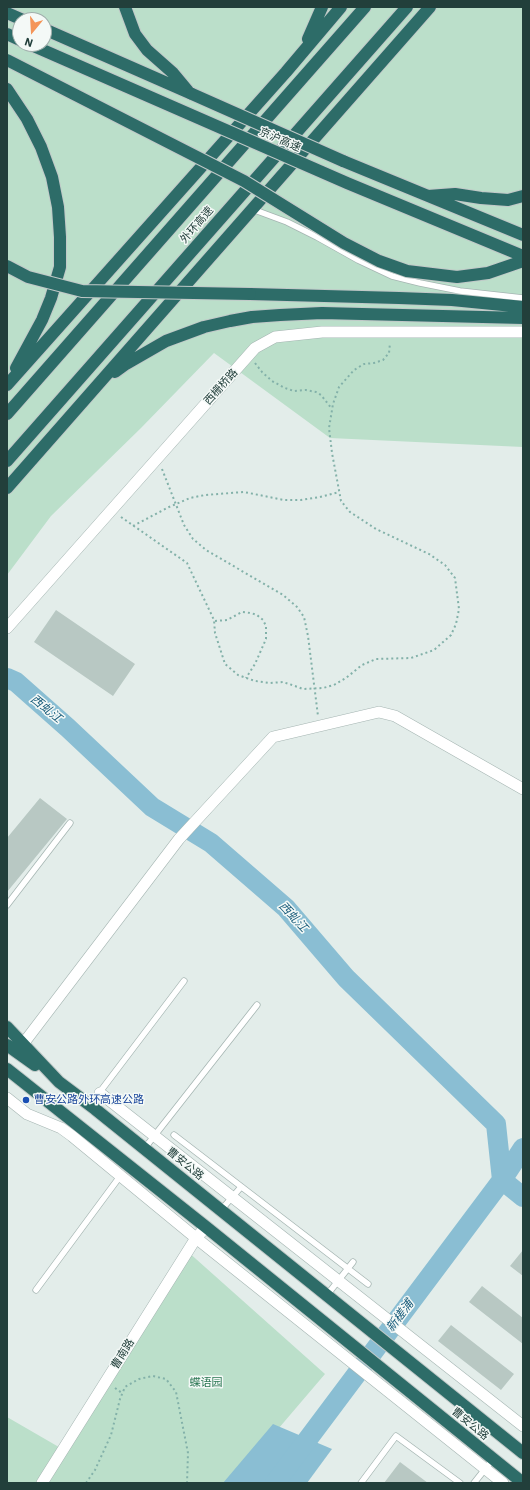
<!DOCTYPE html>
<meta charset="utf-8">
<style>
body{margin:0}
#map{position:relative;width:530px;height:1490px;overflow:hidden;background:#e3edea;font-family:"IBM Plex Sans",sans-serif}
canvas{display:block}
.frame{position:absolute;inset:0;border:8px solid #223f3b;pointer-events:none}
.north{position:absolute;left:12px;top:12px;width:40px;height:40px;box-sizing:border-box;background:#f4f9f7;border:1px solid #a0afac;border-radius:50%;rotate:198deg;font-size:11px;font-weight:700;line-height:16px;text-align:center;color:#223f3b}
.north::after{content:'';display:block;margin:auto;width:14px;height:18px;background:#f49559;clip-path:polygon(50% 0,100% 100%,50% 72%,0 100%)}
</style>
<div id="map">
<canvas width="530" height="1490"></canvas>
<div class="frame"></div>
<div class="north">N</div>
</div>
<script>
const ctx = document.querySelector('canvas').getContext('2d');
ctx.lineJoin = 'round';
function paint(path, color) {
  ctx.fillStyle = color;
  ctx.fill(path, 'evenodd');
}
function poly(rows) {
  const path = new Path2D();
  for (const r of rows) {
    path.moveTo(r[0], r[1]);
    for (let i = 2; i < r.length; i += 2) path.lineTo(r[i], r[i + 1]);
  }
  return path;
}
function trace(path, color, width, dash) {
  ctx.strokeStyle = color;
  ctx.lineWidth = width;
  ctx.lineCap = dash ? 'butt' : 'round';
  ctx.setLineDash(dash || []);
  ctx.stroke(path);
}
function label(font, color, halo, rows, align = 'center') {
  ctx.font = font + ' "IBM Plex Sans","Noto Sans SC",sans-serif';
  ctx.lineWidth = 3;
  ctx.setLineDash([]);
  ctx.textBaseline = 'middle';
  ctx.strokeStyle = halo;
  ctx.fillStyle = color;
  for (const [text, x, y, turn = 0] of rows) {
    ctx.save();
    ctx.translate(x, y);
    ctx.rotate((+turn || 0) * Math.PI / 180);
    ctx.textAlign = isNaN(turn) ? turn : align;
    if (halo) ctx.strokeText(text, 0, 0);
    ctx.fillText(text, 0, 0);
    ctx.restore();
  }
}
paint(poly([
 [7,7,523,7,523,447,330,438,214,353,141,428,51,516,7,575],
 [20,20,44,20,44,44,20,44],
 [187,1251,325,1374,232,1483,7,1483,7,1417,64,1450]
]), '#bbdfca');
paint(poly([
 [273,1424,332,1449,307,1483,223,1483]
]), '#8abed3');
trace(poly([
 [7,678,16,682,68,728,152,807,211,843,286,908,346,978,496,1124,502,1180,523,1197],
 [275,1483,502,1180,523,1148]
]), '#8abed3', 20);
paint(poly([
 [56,610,135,664,113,696,34,642],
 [40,798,67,819,7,892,7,838],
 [523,1250,523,1276,510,1266],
 [482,1286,523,1318,523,1344,469,1302],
 [451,1325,514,1374,501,1390,438,1341],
 [400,1462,428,1483,384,1483]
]), '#b8c8c3');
const lane = poly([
 [252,209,287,222,317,237,358,260,392,276,420,283,460,291,523,298],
 [7,905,70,823],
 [90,1105,184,981],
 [174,1135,368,1284],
 [144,1149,257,1005],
 [221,1210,241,1187],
 [36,1290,121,1175],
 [327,1295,353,1262],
 [361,1483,396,1436,460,1483],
 [474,1483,493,1459]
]);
const street = poly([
 [7,628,255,348,275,337,322,332,523,332],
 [23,1044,179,839,273,737,379,712,395,716,523,789],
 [100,1093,523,1426],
 [7,1098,27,1114,61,1128,72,1136,196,1238,503,1483],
 [42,1483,196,1238,206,1227]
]);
const highway = poly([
 [125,7,135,34,147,50,173,73,188,91],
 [7,13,23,20],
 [44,29,192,94],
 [7,34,20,40],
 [308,39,322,7],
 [7,89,27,119,41,147,52,177,58,207,60,237,60,267,51,298,42,320,16,368],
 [343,161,523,235],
 [428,196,455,194,481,198,508,200,523,196],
 [250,294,399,298,452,300,523,307],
 [115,372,126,364,166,341,204,327,230,321,252,317,280,315,322,313,523,318],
 [7,385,286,72,341,7],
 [7,414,365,7],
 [7,461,407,7],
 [7,488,430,7],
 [7,1027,59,1082,95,1109,523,1453],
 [7,1045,35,1065],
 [7,1069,206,1227,523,1483]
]);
trace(lane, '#a5b5b2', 7);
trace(street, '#a5b5b2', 12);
trace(highway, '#c1c9c8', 14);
trace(poly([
 [255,363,262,372,272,381,285,388,294,391,306,390,316,392,321,395,332,409],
 [162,469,184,525,193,539,206,550,283,595,297,607,304,617,308,636,318,716],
 [121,517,187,563,214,620,215,633,225,664,238,675,255,681,270,683,283,682,295,686,303,689,323,688,334,685,346,678,362,665,376,659,411,658,434,650,451,635,456,624,459,609,455,578,445,565,429,554,376,529,350,512,341,501,332,453,329,428,333,404,339,387,354,370,364,364,374,363,383,360,389,353,390,343],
 [133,526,169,507,190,498,205,495,244,492,284,500,301,500,320,497,339,492],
 [215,621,227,620,242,612,251,613,257,615,263,620,266,626,266,639,255,664,246,678],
 [115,1388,122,1393],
 [86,1483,95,1470,111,1435,120,1399,125,1387,139,1379,153,1376,166,1379,176,1392,188,1453,187,1483]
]), '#83b1a9', 2, [2, 3]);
trace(lane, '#fff', 5.5);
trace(street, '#fff', 11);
trace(highway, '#2d6c68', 12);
const highwayBridge = poly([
 [29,44,347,183,523,256],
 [7,60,244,181,344,243,379,261,407,271,457,277,488,273,523,261],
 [192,94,343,161],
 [7,266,28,277,82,291,250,294]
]);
trace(highwayBridge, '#c1c9c8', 14, []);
trace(highwayBridge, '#2d6c68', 12);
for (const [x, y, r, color] of [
 [26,1100,4,"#1a4fb4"]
]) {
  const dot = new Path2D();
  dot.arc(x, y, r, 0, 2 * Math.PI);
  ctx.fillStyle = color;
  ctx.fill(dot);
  trace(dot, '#f4f9f7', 1.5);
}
label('11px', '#223f3b', '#f4f9f7', [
 ["京沪高速",280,140,23],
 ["外环高速",197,225,-49],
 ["西栅桥路",221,387,-48],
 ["曹安公路",185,1164,39],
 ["曹南路",123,1354,-58],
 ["曹安公路",470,1424,39]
]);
label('11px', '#164399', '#f4f9f7', [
 ["曹安公路外环高速公路",34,1100]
], 'left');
label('11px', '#2b7753', '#f4f9f7', [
 ["蝶语园",206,1383]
]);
label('italic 12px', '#1b5e7c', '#f4f9f7', [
 ["西虬江",46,709,39],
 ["西虬江",293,917,47],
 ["新槎浦",400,1316,-53]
]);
</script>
